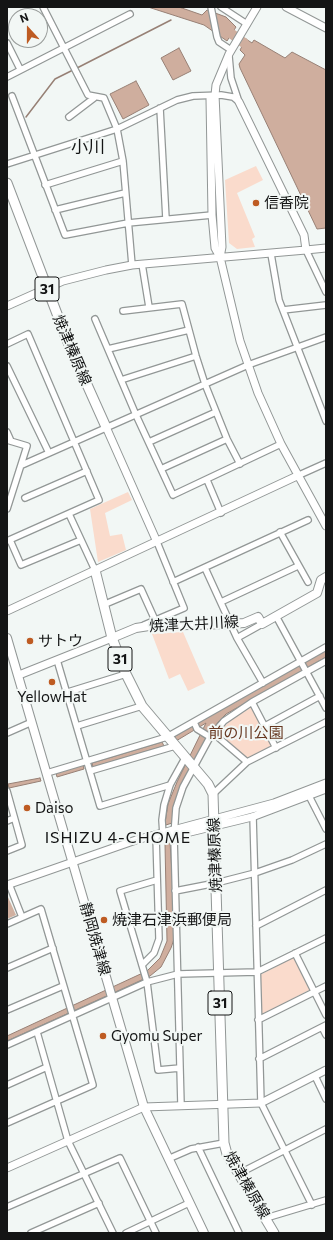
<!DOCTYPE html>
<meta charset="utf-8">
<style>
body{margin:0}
#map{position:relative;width:333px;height:1240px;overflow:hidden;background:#f2f7f5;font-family:Commissioner,sans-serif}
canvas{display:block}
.frame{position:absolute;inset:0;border:8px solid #141515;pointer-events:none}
.north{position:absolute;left:8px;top:8px;width:40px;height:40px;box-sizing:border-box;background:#f2f7f5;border:1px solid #999d9b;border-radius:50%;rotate:339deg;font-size:11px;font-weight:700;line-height:16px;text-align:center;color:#141515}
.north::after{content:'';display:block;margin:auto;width:14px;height:18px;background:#be5b22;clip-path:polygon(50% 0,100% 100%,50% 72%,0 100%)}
</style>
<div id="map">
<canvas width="333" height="1240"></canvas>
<div class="frame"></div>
<div class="north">N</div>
</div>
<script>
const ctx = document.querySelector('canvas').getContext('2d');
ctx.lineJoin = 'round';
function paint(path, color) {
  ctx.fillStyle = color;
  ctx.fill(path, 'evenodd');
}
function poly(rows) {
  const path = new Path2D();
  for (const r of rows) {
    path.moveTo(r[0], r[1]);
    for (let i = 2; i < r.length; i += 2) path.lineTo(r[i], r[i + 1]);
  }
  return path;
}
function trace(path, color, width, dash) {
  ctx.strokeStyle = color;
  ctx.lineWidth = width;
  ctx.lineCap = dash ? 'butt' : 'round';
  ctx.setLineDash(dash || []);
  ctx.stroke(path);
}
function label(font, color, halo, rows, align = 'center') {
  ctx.font = font + ' Commissioner,"Noto Sans JP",sans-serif';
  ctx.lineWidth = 4;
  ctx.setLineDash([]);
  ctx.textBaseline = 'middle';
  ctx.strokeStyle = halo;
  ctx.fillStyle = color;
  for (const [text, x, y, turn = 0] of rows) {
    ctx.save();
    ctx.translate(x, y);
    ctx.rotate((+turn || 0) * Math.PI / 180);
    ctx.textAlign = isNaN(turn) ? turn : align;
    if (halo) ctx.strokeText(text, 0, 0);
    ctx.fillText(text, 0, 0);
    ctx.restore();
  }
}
paint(poly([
 [256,166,263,180,237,193,255,237,252,239,255,247,237,249,229,243,225,180],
 [128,492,132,500,105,513,110,536,122,534,126,550,98,562,90,509],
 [183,632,205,683,188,691,180,674,169,679,152,634],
 [252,707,272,745,271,748,247,759,220,735,219,732,231,720],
 [294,957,311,989,261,1016,260,975]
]), '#fadbcc');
paint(poly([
 [7,895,16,915,7,919]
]), '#d1b0a0');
const water = poly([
 [148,7,179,7,202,15,207,10,226,17,236,27,227,41,204,25,148,7],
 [246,39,252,43,254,40,285,58,292,52,326,70,326,228,317,229,240,68,239,64,245,55,240,50,246,39],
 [179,48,191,71,173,80,161,58,179,48],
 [136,81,149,105,123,119,110,94,136,81],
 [326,649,326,657,226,714,218,722,203,744,183,781,175,803,172,823,166,825,165,823,168,804,177,782,206,723,176,741,174,737,204,719,204,718,326,649],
 [162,742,164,746,93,767,92,763,162,742],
 [83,765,84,769,57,777,56,773,83,765],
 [40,778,41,781,9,788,8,784,40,778],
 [170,843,173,886,174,939,171,948,161,967,150,976,133,984,7,1041,7,1036,147,971,160,958,167,941,165,844,170,843]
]);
paint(water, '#cfae9e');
trace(water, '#978075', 1);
trace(poly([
 [77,68,171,20],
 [26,117,55,79,73,70]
]), '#978075', 1.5);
trace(poly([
 [221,26,244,43]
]), '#cfae9e', 10);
const minor = poly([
 [43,7,88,95,104,98,117,129,123,161,132,265],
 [211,7,217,37,219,42,231,50],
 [221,7,247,24],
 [7,43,20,69],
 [229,56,231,78,239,102],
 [7,77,130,14],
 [12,96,65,235,128,223,212,215],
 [160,108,166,219],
 [69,117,94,98],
 [7,164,117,129,177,100,193,96,221,95,233,97,239,102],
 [45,185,123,161],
 [55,210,125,193],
 [306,250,326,292],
 [271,254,279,300,326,421],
 [142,264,149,307],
 [283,310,326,305],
 [123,311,182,304,196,356,205,384,227,439,240,464],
 [95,319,136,415,173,495,281,444],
 [7,344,28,334,99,500,7,541],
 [108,349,189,330],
 [7,366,49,453],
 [121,380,196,356],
 [7,432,11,441],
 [7,440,27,446,7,509],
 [149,442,216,412],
 [22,465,248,365,326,337],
 [161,469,227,439],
 [297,476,326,463],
 [207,480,221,513],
 [25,498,87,471],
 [69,514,95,570],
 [280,532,308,582],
 [10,540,21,565,81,540],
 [205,568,237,638,263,683],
 [173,582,308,520],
 [221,602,298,566],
 [103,605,141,589,155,620],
 [276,616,326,708],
 [144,625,184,608,157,542],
 [237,638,262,624],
 [57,660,100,806,170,785],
 [68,692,126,674],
 [252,702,276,748],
 [194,722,197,729,210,737],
 [77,726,142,706],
 [265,726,320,696],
 [7,733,32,722],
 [213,733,247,762],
 [90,771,175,746],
 [47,773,167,737,326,647],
 [7,791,22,845,7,851],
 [307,792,326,829],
 [213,794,247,762,326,722],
 [253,816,261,1103,312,1205],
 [7,821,14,818],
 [163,835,162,820,164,805,170,785,185,758],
 [157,880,120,891,147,982,158,1070,180,1068],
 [9,884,22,917],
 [175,891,216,883,255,873,292,860,326,844],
 [7,924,41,909,93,1085,7,1123],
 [256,926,326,890],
 [295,953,326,1015],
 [142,965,154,953,159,939,156,836],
 [7,968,53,948],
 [7,1010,63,986],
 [258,1020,326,986],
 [322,1027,326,1035],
 [37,1032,68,1141,113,1233],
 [7,1045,147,982,178,974,257,972,326,938],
 [259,1059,326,1025],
 [315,1076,326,1099],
 [7,1085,47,1067],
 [181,1105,174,836,176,808,183,787,209,739,224,721,252,702,326,661],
 [198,1147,239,1233],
 [168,1159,191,1149,224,1143],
 [240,1173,326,1129],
 [7,1207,120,1158,156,1233],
 [266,1218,326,1200],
 [31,1233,99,1203],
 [126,1233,189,1203]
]);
const tertiary = poly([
 [257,7,229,54,216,85,215,95,222,247,220,257,240,341,258,393,281,444,326,526],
 [286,7,326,28],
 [210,99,212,215,215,248,220,257],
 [239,102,304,235,306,250,326,248],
 [7,306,63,281,106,270,132,265,306,250],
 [106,427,157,542],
 [7,611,297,476],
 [19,675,112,638],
 [163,835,174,836,252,817,326,789],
 [7,885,136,840,274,803,326,783],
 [7,1168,144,1107,261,1103,326,1070]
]);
const secondary = poly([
 [7,638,144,1107,204,1233],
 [112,638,136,628,149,626,231,624,244,623,258,617,262,624,317,593,321,580,326,577]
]);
const primary = poly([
 [7,183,67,340,106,427],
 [95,570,112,638,126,674,142,706,208,784,213,794,224,1143,227,1154,274,1233]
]);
trace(minor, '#929796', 8);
trace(tertiary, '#929796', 9);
trace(secondary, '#929796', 10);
trace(primary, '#929796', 11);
trace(minor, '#fff', 5.5);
trace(tertiary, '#fff', 7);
trace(secondary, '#fff', 8);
trace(primary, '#fff', 9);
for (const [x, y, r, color] of [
 [256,203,4,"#be5b22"],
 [30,641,4,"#be5b22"],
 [52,682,4,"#be5b22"],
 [27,808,4,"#be5b22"],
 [104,920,4,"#be5b22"],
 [103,1036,4,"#be5b22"]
]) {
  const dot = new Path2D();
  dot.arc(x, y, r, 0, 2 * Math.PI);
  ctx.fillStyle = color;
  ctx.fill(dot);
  trace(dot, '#f2f7f5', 1.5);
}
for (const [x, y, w] of [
 [47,289,24],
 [120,659,24],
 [220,1003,24]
]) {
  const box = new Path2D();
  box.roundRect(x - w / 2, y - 12, w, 24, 3);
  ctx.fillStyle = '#f2f7f5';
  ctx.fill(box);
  trace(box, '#141515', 1);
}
label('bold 14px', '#141515', null, [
 ["31",47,289],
 ["31",120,659],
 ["31",220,1003]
]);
label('15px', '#141515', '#f2f7f5', [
 ["信香院",264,203],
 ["サトウ",38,641],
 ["YellowHat",52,697,"center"],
 ["Daiso",35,808],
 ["焼津石津浜郵便局",112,920],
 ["Gyomu Super",111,1036]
], 'left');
label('15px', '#141515', '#f2f7f5', [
 ["焼津榛原線",72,350,67],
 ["焼津大井川線",194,624,-3],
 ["焼津榛原線",215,855,-92],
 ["静岡焼津線",95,939,74],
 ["焼津榛原線",247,1185,60]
]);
label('15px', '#673821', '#f2f7f5', [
 ["前の川公園",246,733]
]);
ctx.letterSpacing = '1px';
label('16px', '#141515', '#f2f7f5', [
 ["ISHIZU 4-CHOME",118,838]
]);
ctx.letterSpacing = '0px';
label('17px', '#141515', '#f2f7f5', [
 ["小川",88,147]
]);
</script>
